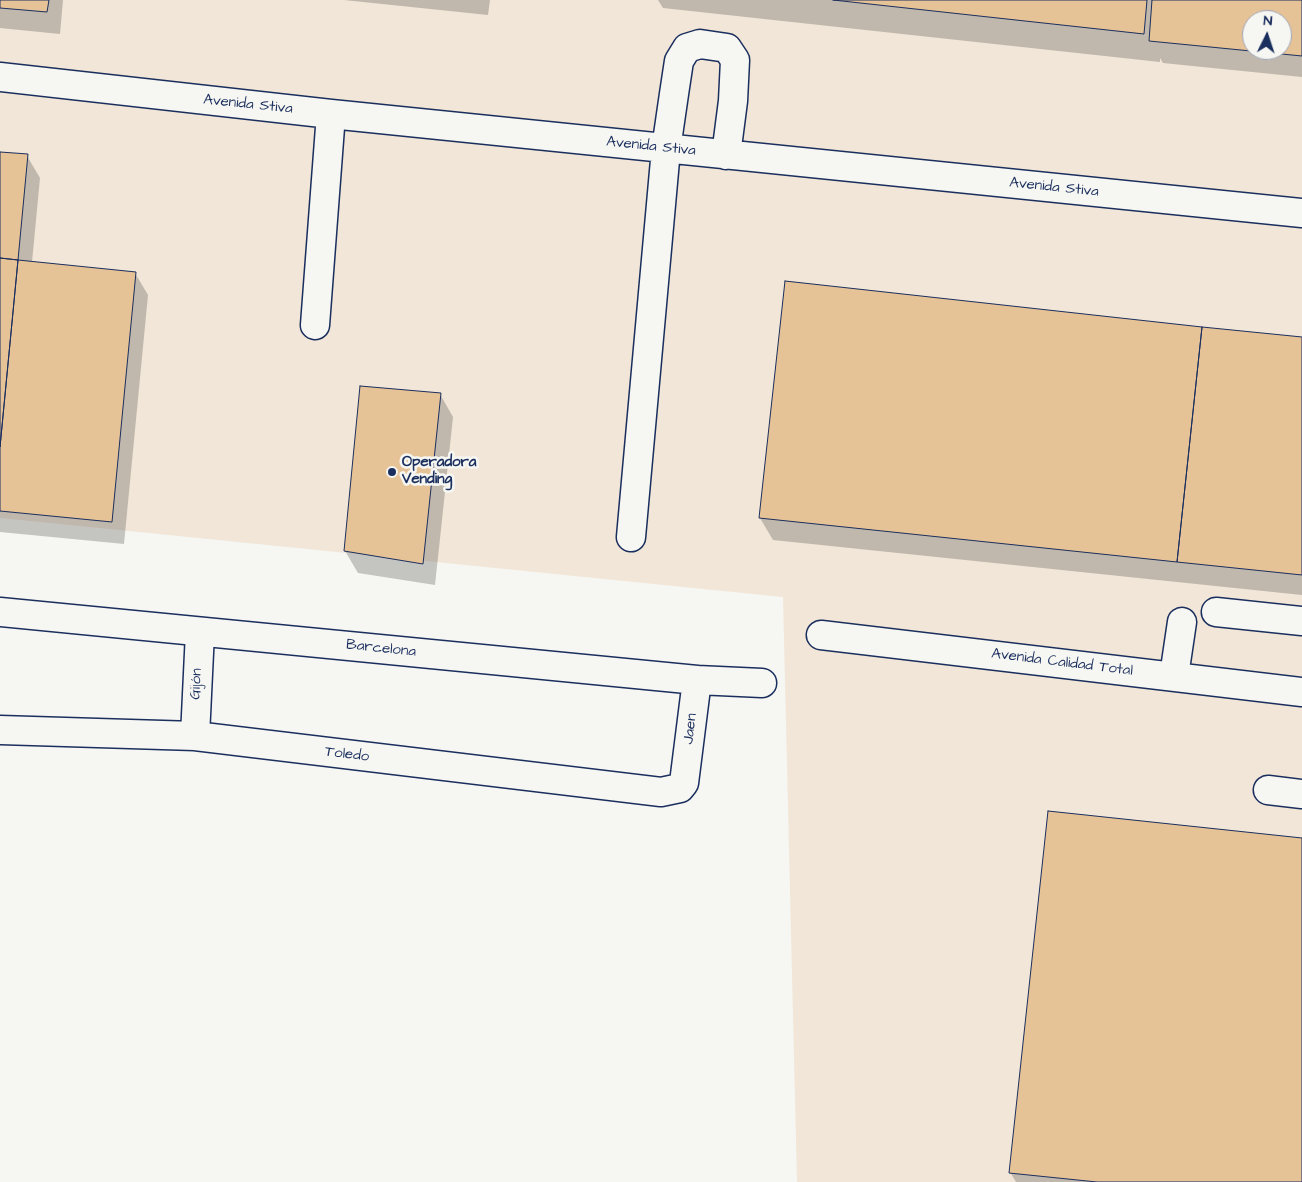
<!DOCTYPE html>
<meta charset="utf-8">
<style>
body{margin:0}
#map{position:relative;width:1302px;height:1182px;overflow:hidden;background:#f6f6f2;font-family:"Architects Daughter",sans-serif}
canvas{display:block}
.north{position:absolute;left:1242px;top:10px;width:50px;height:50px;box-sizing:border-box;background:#f6f6f2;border:1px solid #9ea6b7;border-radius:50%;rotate:4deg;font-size:14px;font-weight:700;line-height:20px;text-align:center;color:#1b2f5e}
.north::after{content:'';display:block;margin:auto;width:18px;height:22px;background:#1b2f5e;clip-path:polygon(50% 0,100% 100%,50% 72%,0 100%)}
</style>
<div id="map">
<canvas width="1302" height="1182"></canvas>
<div class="north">N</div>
</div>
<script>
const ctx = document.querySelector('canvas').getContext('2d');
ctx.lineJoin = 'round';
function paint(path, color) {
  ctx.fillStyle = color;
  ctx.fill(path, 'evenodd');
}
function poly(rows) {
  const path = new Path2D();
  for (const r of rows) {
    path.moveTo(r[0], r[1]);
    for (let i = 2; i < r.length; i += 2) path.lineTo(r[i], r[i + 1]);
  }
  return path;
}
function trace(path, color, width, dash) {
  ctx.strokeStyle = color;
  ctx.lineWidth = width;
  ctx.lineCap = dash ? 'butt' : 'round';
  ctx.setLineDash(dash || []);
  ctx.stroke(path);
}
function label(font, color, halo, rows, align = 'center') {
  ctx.font = font + ' "Architects Daughter",sans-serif';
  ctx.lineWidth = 5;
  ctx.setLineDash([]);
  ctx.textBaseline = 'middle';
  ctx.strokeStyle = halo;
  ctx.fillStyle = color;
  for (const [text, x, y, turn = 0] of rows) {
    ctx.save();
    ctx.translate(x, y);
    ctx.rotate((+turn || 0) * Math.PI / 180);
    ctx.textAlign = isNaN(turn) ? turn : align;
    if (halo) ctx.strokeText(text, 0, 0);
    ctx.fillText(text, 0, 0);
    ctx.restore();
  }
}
paint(poly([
 [0,0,1302,0,1302,1182,797,1182,783,597,0,518],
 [1252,20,1282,20,1282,50,1252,50]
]), '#f1e6d7');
paint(poly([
 [0,0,63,0,60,34,0,28],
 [344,0,490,0,488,15],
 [658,0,1302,0,1302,77,1163,63,1160,58,1160,62,663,8],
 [1252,20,1282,20,1282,50,1252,50],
 [0,153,27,156,40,178,32,262,135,273,148,295,124,544,0,532],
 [1302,339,1302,595,773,540,760,518],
 [440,394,453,417,435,585,358,573,345,551],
 [1302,839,1302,1182,1016,1182,1010,1172]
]), '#0003');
const building = poly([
 [0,0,49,0,47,12,0,8,0,0],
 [833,0,1147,0,1144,34,833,0],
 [1152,0,1302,0,1302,56,1149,41,1152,0],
 [1252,20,1282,20,1282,50,1252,50,1252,20],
 [0,152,28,154,18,260,0,258,0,152],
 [0,258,18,260,0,447,0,258],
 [18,260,136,272,112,522,0,511,0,447,18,260],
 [785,281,1202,327,1177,562,759,518,785,281],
 [1202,327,1302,337,1302,575,1177,562,1202,327],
 [360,386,441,393,423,564,344,551,360,386],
 [1048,811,1302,838,1302,1182,1097,1182,1009,1173,1048,811]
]);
paint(building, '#e6c297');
trace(building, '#1b2f5e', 1);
const minor = poly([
 [0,77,331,114,1302,213],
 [315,325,331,114],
 [631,537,666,149,674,94,679,61,687,48,700,44,727,48,735,60,733,101,726,155],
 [0,612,697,680,762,683],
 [1216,612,1302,621],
 [821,635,1302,692],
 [1174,676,1182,622],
 [0,730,195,736,661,792,680,788,684,783,697,680],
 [195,736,200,632],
 [1268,790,1302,794]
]);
trace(minor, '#1b2f5e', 31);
trace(minor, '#f6f6f2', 28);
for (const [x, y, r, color] of [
 [392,472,5,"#1b2f5e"]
]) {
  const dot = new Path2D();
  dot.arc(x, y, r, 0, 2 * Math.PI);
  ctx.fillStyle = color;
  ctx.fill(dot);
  trace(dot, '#f6f6f2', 2);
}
label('15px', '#1b2f5e', '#f6f6f2', [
 ["Avenida Stiva",248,105,6],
 ["Avenida Stiva",651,147,6],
 ["Avenida Stiva",1054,188,6],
 ["Barcelona",381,649,6],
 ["Avenida Calidad Total",1062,663,7],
 ["Gijón",197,684,-87],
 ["Jaen",691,729,-83],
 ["Toledo",347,755,7]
]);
label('bold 15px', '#1b2f5e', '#f6f6f2', [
 ["Operadora",402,463],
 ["Vending",402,480]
], 'left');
</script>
